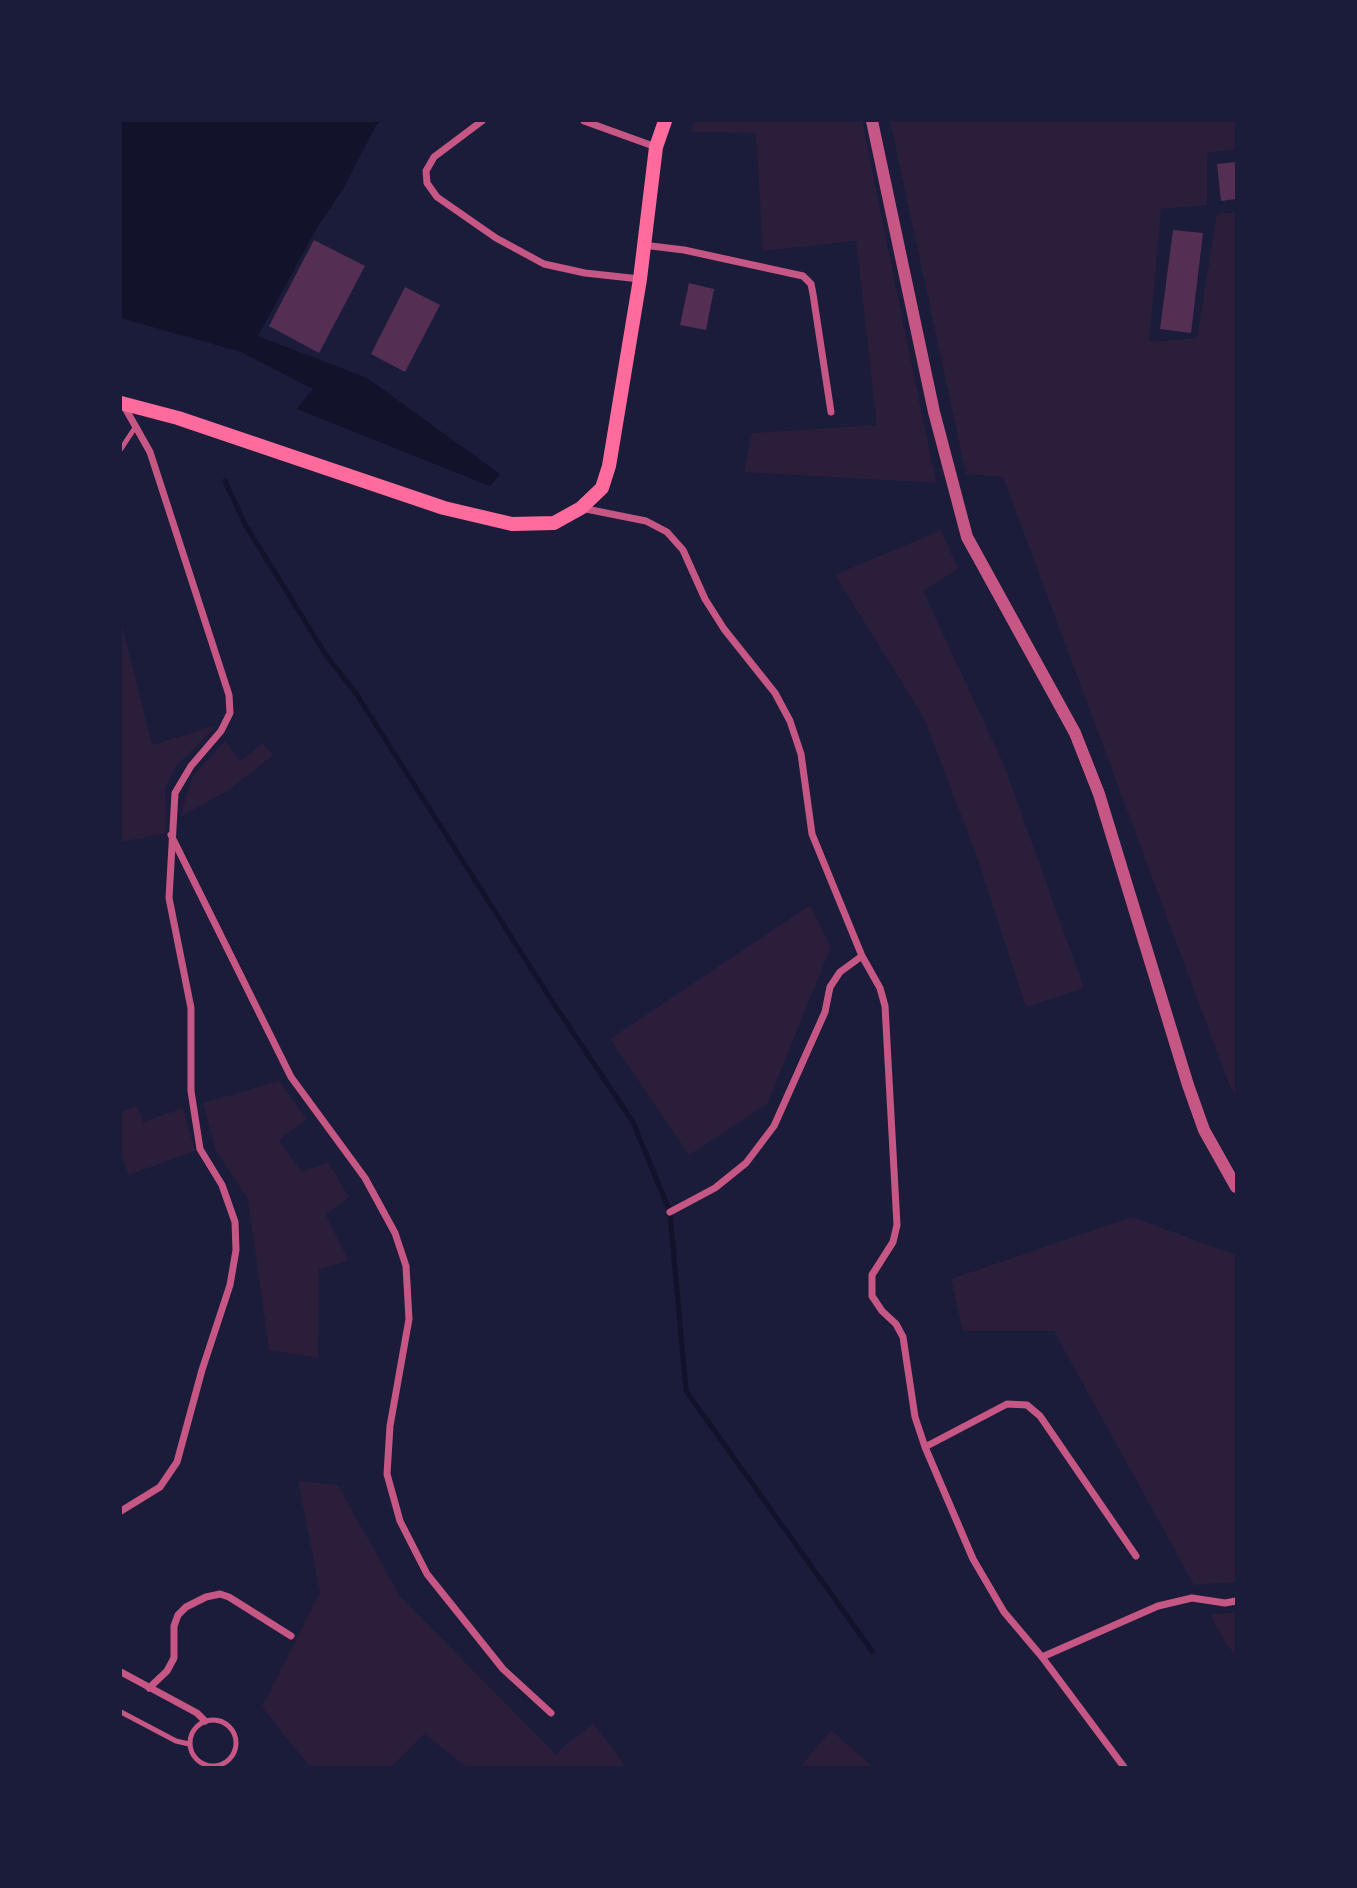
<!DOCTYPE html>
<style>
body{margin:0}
#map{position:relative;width:1357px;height:1888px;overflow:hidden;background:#1b1b3a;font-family:"Asap Condensed",sans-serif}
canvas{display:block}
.frame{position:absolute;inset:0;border:122px solid #1b1b3a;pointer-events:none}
</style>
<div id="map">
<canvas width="1357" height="1888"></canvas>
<div class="frame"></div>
</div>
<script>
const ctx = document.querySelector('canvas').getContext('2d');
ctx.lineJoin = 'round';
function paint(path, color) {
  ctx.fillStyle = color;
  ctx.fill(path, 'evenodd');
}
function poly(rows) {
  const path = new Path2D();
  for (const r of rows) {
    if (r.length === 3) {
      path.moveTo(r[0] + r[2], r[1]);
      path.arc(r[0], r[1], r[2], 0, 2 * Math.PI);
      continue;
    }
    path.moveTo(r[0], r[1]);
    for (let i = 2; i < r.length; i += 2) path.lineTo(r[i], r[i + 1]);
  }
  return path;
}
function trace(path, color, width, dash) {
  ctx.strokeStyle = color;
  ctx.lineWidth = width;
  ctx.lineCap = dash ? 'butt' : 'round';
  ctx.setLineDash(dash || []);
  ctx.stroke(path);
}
paint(poly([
 [694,121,862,121,936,483,744,472,752,433,877,425,856,241,763,251,756,133,691,132],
 [890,121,1236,121,1236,149,1207,153,1207,205,1161,209,1149,342,1197,338,1217,214,1236,212,1236,1097,1229,1084,1003,477,966,474],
 [941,530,958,569,923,591,1004,765,1084,988,1026,1007,978,860,924,718,835,575],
 [121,621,152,745,217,725,176,766,165,788,166,833,121,842],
 [225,741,240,761,263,743,273,755,228,791,180,817,193,776],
 [810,905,831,947,767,1104,689,1155,610,1039],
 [279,1081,307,1119,279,1140,302,1172,328,1162,349,1197,326,1215,349,1261,319,1269,318,1358,269,1350,248,1199,216,1151,203,1103],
 [137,1106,143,1122,183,1108,195,1151,129,1175,121,1155,121,1112],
 [1132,1217,1236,1255,1236,1582,1194,1585,1054,1331,963,1331,951,1279],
 [298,1481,338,1485,400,1596,555,1754,593,1723,626,1767,467,1767,424,1734,391,1767,310,1767,262,1707,320,1592],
 [1236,1612,1236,1656,1225,1642,1210,1615],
 [831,1730,873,1767,800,1767]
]), '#2a1e3b');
paint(poly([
 [121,121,381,121,375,127,343,189,315,231,258,336,367,378,500,474,490,486,297,409,313,389,241,352,121,318]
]), '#12122b');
trace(poly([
 [225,481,246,526,326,655,357,695,552,1001,633,1122,670,1212,686,1391,872,1651]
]), '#12122b', 5);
paint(poly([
 [1236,162,1236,199,1221,201,1217,164],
 [1173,230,1203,233,1191,333,1160,329],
 [314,240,365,266,319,353,269,326],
 [689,283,714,289,706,330,680,325],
 [405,287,440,305,405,372,371,354]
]), '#542f53');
trace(poly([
 [121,449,136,426],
 [121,1712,176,1741,189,1744],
 [213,1743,23]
]), '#c65784', 5);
trace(poly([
 [482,121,434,157,426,171,427,183,437,197,496,238,544,264,585,273,640,279],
 [584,121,656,147],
 [643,245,684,250,803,276,811,284,813,294,831,412],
 [581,508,646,521,667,532,683,550,705,599,724,629,775,693,790,721,801,754,812,834,862,956,880,988,885,1006,897,1225,893,1242,872,1275,872,1296,882,1311,896,1324,903,1337,915,1417,925,1447,973,1559,1004,1612,1042,1657,1124,1767],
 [171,835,291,1077,365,1178,395,1233,406,1266,409,1319,390,1426,387,1474,400,1521,427,1574,503,1669,551,1713],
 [670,1212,715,1188,746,1163,774,1126,825,1012,830,987,840,972,862,956],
 [925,1447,1007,1404,1027,1405,1040,1416,1136,1556],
 [121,1511,160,1487,177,1462,202,1370,230,1285,236,1250,235,1222,222,1185,200,1149,191,1091,191,1008,169,898,175,793,191,766,221,731,230,713,229,695,150,452,124,406],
 [1042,1657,1158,1606,1192,1598,1225,1603,1236,1601],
 [121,1672,197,1713,205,1721],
 [149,1688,167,1671,174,1658,174,1626,178,1615,186,1607,206,1597,220,1594,229,1597,291,1636]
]), '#c65784', 7);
trace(poly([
 [872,121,934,412,967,537,1075,733,1099,794,1188,1085,1204,1130,1236,1187]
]), '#c65784', 12);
trace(poly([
 [121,403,178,418,444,508,512,524,554,523,581,508,602,488,609,466,640,279,656,147,665,121]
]), '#ff6b9d', 14);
</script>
